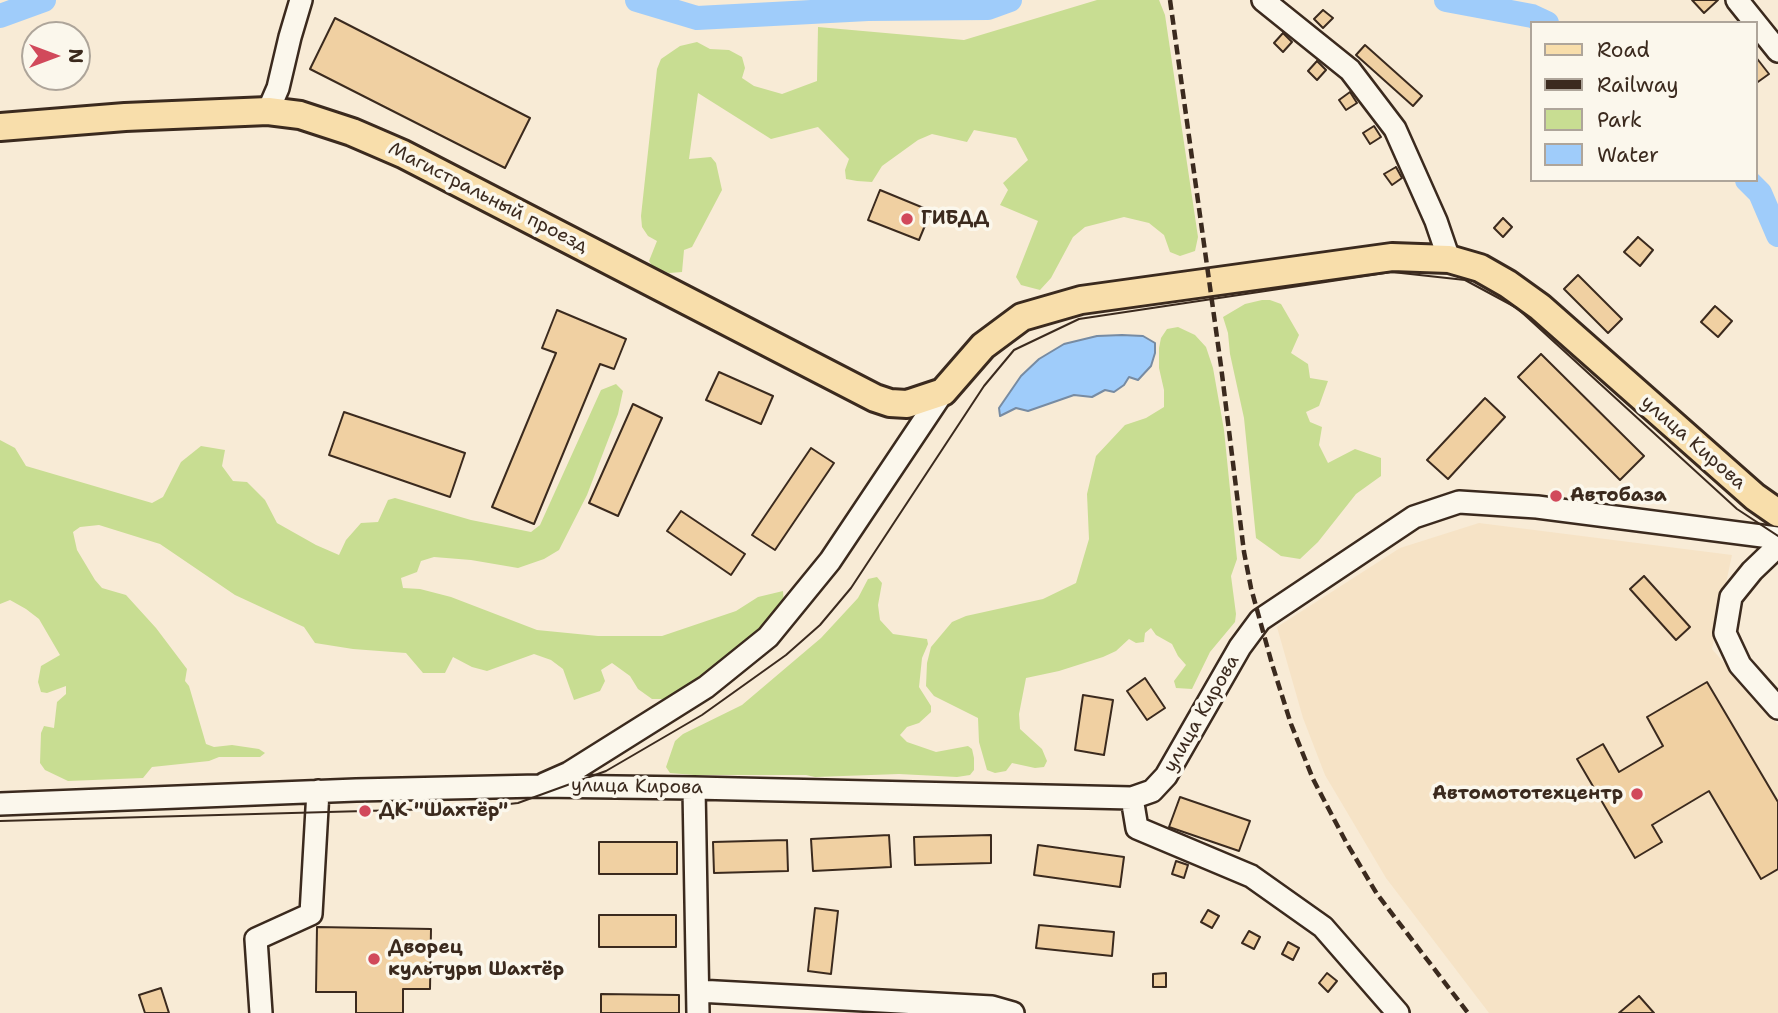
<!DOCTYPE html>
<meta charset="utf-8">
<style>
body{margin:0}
#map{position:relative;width:1778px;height:1013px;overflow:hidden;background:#f8ebd6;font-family:"Shantell Sans",sans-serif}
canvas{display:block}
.legend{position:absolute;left:1530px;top:21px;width:228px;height:161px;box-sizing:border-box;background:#fbf7ec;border:2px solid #aea59a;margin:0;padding:9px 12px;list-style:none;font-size:21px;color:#3b2a1e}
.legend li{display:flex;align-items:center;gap:14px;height:35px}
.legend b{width:35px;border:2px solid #aea59a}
.north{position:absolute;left:21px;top:21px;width:70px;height:70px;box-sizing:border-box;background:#fbf7ec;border:2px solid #aea59a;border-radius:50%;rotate:90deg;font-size:19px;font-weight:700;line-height:28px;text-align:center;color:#3b2a1e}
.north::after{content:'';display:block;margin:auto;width:24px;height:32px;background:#d1495b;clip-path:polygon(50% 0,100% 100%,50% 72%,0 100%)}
</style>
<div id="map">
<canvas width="1778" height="1013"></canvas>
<ul class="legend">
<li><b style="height:9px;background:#f8deab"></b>Road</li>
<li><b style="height:9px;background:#3b2a1e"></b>Railway</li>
<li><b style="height:19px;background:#c8dd92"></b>Park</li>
<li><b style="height:19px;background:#9fccfa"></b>Water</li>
</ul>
<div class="north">N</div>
</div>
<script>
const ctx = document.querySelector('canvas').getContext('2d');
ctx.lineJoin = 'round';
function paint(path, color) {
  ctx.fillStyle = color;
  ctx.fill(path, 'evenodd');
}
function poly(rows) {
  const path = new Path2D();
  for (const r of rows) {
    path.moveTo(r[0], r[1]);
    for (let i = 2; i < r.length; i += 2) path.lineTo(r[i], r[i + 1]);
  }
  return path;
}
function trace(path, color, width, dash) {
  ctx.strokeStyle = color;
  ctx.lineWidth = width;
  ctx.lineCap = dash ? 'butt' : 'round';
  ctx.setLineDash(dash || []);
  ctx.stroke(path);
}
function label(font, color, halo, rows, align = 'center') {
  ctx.font = font + ' "Shantell Sans",sans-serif';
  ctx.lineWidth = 7;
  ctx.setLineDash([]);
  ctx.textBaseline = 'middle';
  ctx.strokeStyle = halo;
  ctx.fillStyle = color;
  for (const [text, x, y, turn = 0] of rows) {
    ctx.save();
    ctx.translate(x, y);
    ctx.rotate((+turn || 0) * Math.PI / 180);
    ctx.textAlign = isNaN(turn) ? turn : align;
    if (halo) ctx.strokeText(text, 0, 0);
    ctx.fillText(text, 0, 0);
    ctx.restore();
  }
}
paint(poly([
 [1479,523,1732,555,1712,649,1778,725,1778,1013,1489,1013,1386,878,1325,775,1303,718,1277,627,1400,548]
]), '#f6e3c6');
paint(poly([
 [1097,0,1159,0,1165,15,1198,237,1195,251,1180,256,1170,252,1164,235,1149,223,1124,217,1085,227,1073,237,1051,278,1040,290,1021,285,1016,277,1038,221,1000,205,1008,190,1003,183,1028,160,1016,138,974,130,967,142,932,134,918,140,882,166,872,182,857,181,846,179,845,170,849,159,818,127,771,139,698,93,689,159,711,157,716,163,722,190,692,247,684,250,682,272,669,273,653,267,649,261,657,241,648,236,642,227,641,216,657,69,661,59,680,46,697,42,710,49,729,50,742,57,745,68,742,78,754,86,782,94,817,81,818,27,964,40],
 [1262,300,1270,300,1281,304,1299,335,1291,353,1308,364,1310,378,1328,381,1319,406,1306,412,1310,422,1322,427,1319,445,1328,463,1355,449,1381,458,1381,476,1356,494,1318,542,1300,559,1281,556,1256,538,1244,418,1230,354,1228,333,1223,317,1245,304],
 [1178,327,1195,335,1206,347,1213,368,1224,430,1237,559,1231,576,1236,614,1235,622,1210,652,1192,689,1176,688,1174,681,1186,665,1178,656,1172,644,1156,635,1151,628,1145,633,1144,642,1136,643,1129,639,1116,651,1103,657,1059,671,1026,678,1019,714,1020,729,1042,749,1047,761,1044,767,1035,768,1012,763,1006,771,995,773,987,770,979,742,978,718,934,696,926,686,927,663,931,647,952,622,966,616,1043,599,1076,583,1089,539,1087,494,1096,456,1125,425,1146,418,1164,407,1164,390,1159,368,1159,348,1161,338,1167,329],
 [616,384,623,391,618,414,587,495,559,550,544,559,518,568,471,560,434,557,421,561,417,572,401,578,403,588,420,589,451,597,537,630,598,636,662,636,736,611,758,597,783,591,784,604,763,629,698,684,667,699,652,699,638,689,630,676,612,663,601,670,605,681,600,691,574,700,563,669,551,660,534,654,487,671,472,667,453,657,445,673,423,673,406,653,353,649,315,643,304,627,235,595,160,544,99,525,80,527,73,532,77,550,95,580,102,588,126,595,156,628,187,669,185,681,189,686,206,744,214,747,232,745,259,749,265,753,260,757,219,757,209,761,152,767,143,778,68,781,45,770,40,763,41,733,44,726,54,728,57,702,66,694,66,686,47,693,41,692,38,682,41,666,60,655,39,619,26,609,10,600,0,604,0,440,15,448,26,466,152,503,163,497,181,462,201,446,225,450,222,466,233,481,247,482,265,500,277,523,316,545,339,555,346,540,361,523,378,522,388,500,395,498,471,520,531,532,540,525,601,390],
 [877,577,882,583,878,605,880,620,893,634,927,639,928,644,922,658,919,687,931,706,931,712,919,723,907,727,900,735,907,742,936,752,968,746,972,749,974,758,974,770,970,775,957,777,899,774,815,777,806,775,694,775,670,773,666,767,675,741,683,734,742,705,821,638,858,598,868,579]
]), '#c8dd92');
const water = poly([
 [1122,335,1143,336,1155,343,1155,353,1151,366,1138,380,1129,377,1124,385,1114,392,1105,390,1092,397,1074,395,1028,411,1016,408,1000,416,999,408,1021,376,1039,359,1064,344,1097,336,1122,335]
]);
paint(water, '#9fccfa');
trace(water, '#778ba2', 2);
trace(poly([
 [637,0,697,18,868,9,988,8,1010,0],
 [1446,0,1532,16,1547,23],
 [0,16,44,0],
 [1747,180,1760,193,1778,235]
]), '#9fccfa', 24);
const building = poly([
 [1692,0,1718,0,1704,13,1692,0],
 [1323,10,1333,18,1323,28,1314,19,1323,10],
 [335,18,530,118,505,168,310,69,335,18],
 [1283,33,1292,42,1283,52,1274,43,1283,33],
 [1365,45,1422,96,1413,106,1356,55,1365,45],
 [1755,56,1769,74,1755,84,1755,56],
 [1317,61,1326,70,1317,80,1308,71,1317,61],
 [1350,92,1357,103,1346,110,1339,100,1350,92],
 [1374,126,1381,137,1370,144,1363,133,1374,126],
 [1396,167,1402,178,1392,185,1384,174,1396,167],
 [880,190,931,211,919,240,868,220,880,190],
 [1503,218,1512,227,1503,237,1494,228,1503,218],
 [1638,237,1653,250,1640,266,1624,252,1638,237],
 [1578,275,1622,319,1608,333,1564,289,1578,275],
 [1715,306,1732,321,1718,337,1701,322,1715,306],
 [557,310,626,339,614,369,600,364,534,524,492,507,556,353,542,348,557,310],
 [1541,354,1644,456,1620,480,1518,377,1541,354],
 [719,372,773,396,761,424,706,400,719,372],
 [1485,398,1505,417,1448,479,1427,460,1485,398],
 [633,404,662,418,618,516,589,503,633,404],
 [344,412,465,453,450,497,329,455,344,412],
 [811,448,834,463,775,550,752,535,811,448],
 [681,511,745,554,731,575,667,531,681,511],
 [1644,576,1690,627,1676,640,1630,589,1644,576],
 [1145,678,1165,708,1147,720,1127,691,1145,678],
 [1707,682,1778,802,1778,869,1761,879,1709,791,1652,825,1662,842,1635,858,1577,759,1603,744,1619,772,1663,746,1647,717,1707,682],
 [1083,695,1113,700,1104,755,1075,750,1083,695],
 [1180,797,1250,821,1239,851,1169,827,1180,797],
 [889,835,891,867,813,871,811,839,889,835],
 [991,835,991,863,915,865,914,837,991,835],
 [787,840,788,871,714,873,713,842,787,840],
 [599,842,677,842,677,874,599,874,599,842],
 [1038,845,1124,857,1120,887,1034,875,1038,845],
 [1176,861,1188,865,1184,878,1172,874,1176,861],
 [815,908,838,911,831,974,808,971,815,908],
 [1208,910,1219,916,1212,928,1201,922,1208,910],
 [599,915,676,915,676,947,599,947,599,915],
 [1039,925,1114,932,1112,956,1036,948,1039,925],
 [317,927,431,929,430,989,403,989,403,1013,356,1013,356,992,316,992,317,927],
 [1249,931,1260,937,1254,949,1242,943,1249,931],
 [1288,942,1299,948,1293,960,1282,954,1288,942],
 [1166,973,1166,987,1153,987,1153,974,1166,973],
 [1327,973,1337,981,1328,992,1319,983,1327,973],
 [161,988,169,1013,145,1013,139,995,161,988],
 [601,994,679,995,679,1013,601,1013,601,994],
 [1639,996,1654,1013,1619,1013,1639,996]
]);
paint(building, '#f0d0a2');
trace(building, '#3b2a1e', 2);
const minor = poly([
 [1263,0,1350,70,1395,129,1436,221,1449,259],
 [1737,0,1778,51],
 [268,111,278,88,290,37,301,0],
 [1778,546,1752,571,1731,597,1725,633,1740,665,1778,708],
 [544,784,569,773,706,687,768,637,830,561,943,392],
 [694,788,698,1013],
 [1132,798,1137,828,1251,876,1323,927,1398,1013],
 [0,804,356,790,539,786,694,788,1132,798,1152,791,1166,776,1240,647,1260,620,1414,517,1459,502,1537,507,1778,538],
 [698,991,992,1007,1013,1013],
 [261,1013,256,939,311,914,318,791]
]);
const major = poly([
 [0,127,125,117,268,111,300,115,352,132,403,154,875,398,890,403,907,404,943,392,983,346,1022,317,1081,300,1392,257,1449,259,1480,268,1508,284,1540,307,1755,497,1778,513]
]);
trace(minor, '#3b2a1e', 26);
trace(major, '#3b2a1e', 32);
trace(minor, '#fbf7ec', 21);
trace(major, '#f8deab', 26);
trace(poly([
 [0,821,474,808,518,803,606,771,702,715,786,655,820,625,851,588,984,386,1014,350,1079,319,1392,272,1465,280,1517,308,1737,509,1778,536]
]), '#3b2a1e', 2);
trace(poly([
 [1170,0,1221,366,1244,552,1251,588,1272,664,1291,724,1313,779,1346,842,1377,894,1468,1013]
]), '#3b2a1e', 4.5, [10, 5]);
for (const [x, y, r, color] of [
 [907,219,7,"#d1495b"],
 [1556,496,7,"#d1495b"],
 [1637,794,7,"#d1495b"],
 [365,811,7,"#d1495b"],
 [374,959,7,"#d1495b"]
]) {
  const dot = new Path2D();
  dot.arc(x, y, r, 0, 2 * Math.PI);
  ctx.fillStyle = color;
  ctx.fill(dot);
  trace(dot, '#fbf7ec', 2.5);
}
label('19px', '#3b2a1e', '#fbf7ec', [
 ["Магистральный проезд",488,198,27],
 ["улица Кирова",1693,443,41],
 ["улица Кирова",1202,714,-60],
 ["улица Кирова",637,787,1]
]);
label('bold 19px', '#3b2a1e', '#fbf7ec', [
 ["ГИБДД",921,219],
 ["Автобаза",1570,496],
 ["Автомототехцентр",1623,794,"right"],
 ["ДК \"Шахтёр\"",379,811],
 ["Дворец",388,948],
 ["культуры Шахтёр",388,970]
], 'left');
</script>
